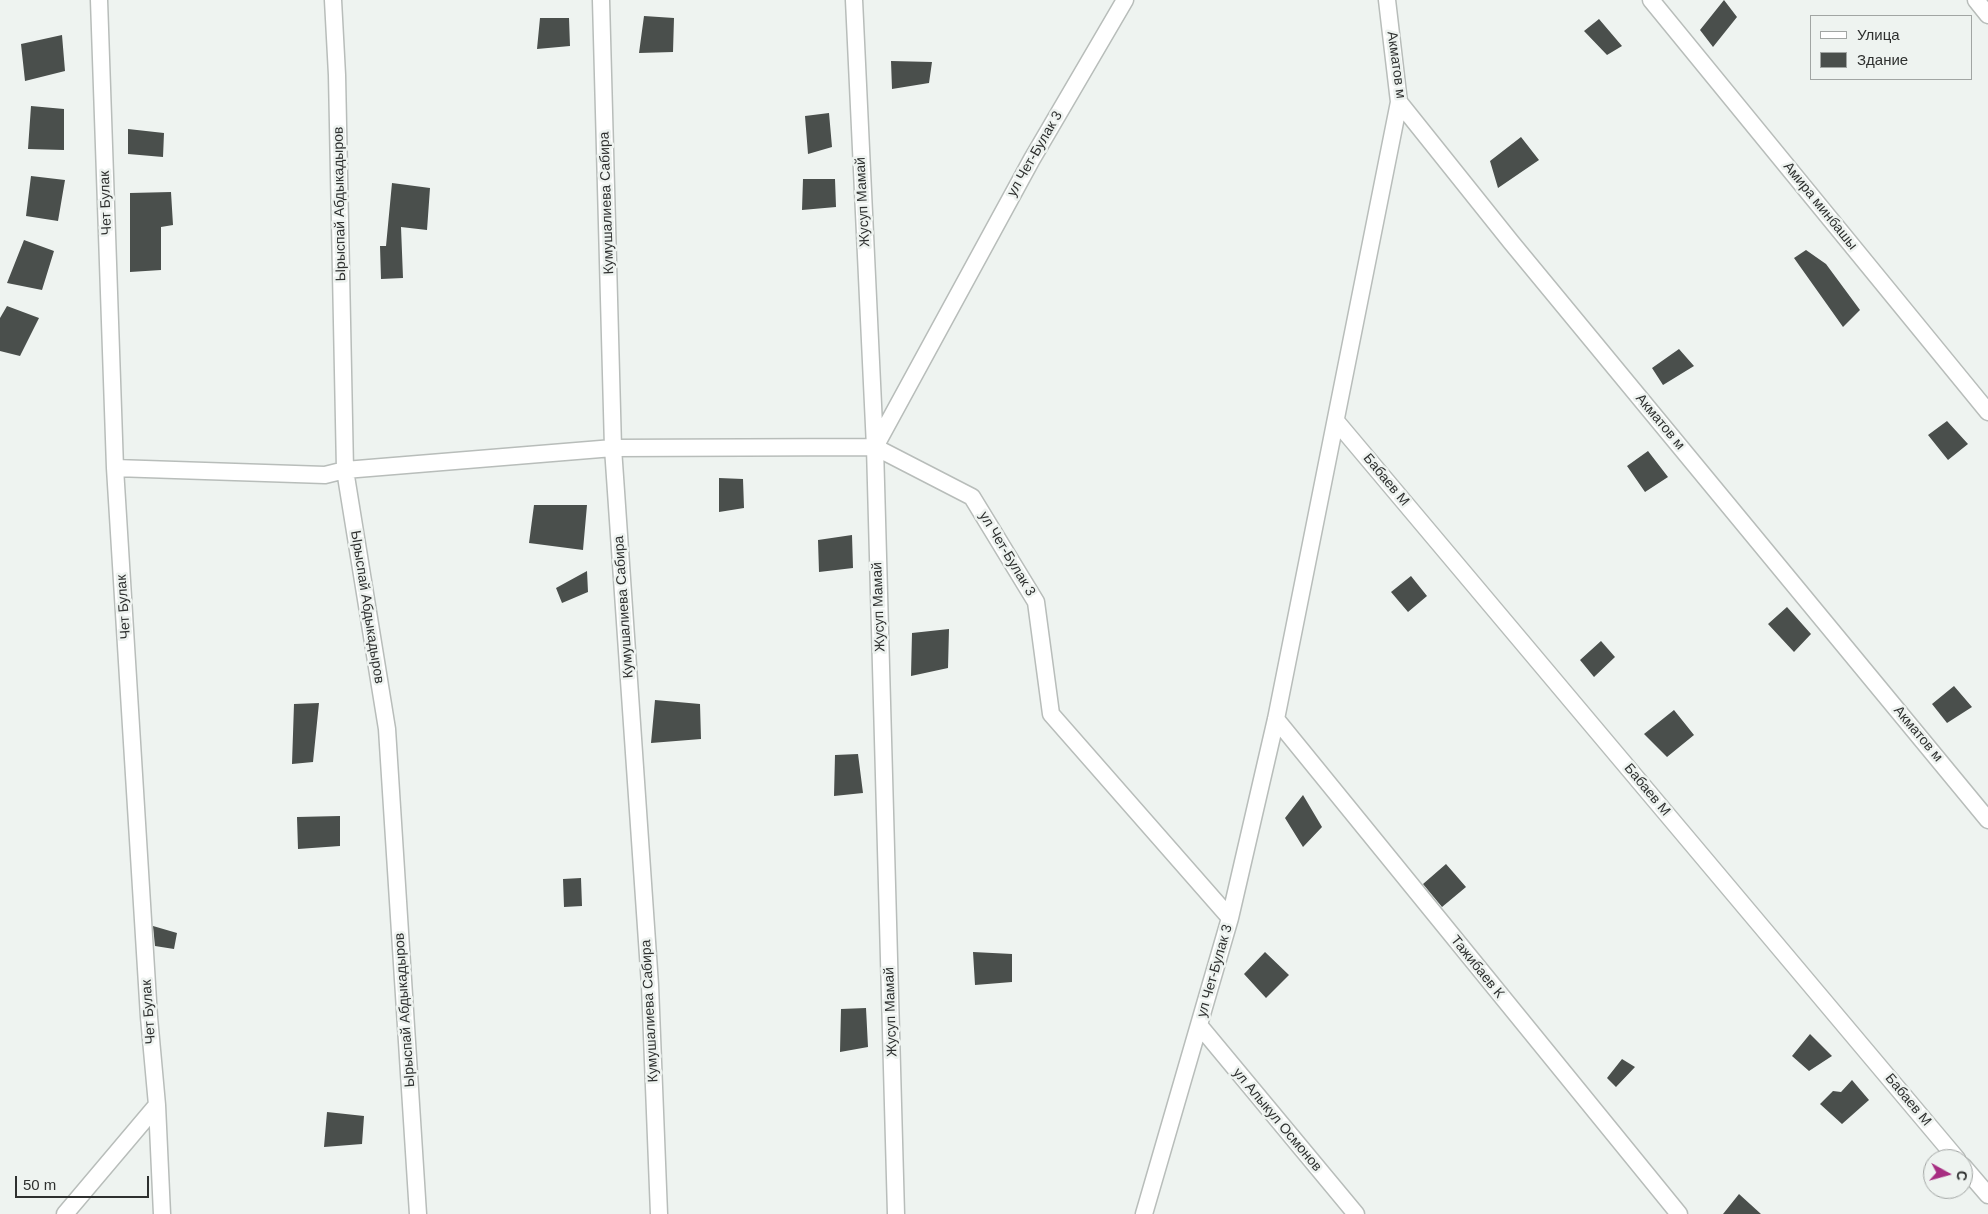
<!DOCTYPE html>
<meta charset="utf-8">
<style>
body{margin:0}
#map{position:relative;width:1988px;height:1214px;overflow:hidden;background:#eef3f0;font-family:Helvetica,sans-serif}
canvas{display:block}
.legend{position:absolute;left:1810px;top:15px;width:162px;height:65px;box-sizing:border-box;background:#eef3f0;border:1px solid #a1a5a3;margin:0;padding:6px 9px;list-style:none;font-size:15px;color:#2e302f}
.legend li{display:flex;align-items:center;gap:10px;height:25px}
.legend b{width:25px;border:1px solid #a1a5a3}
.north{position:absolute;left:1923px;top:1149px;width:50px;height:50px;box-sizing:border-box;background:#eef3f0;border:1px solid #a1a5a3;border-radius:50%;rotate:97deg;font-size:14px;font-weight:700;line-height:20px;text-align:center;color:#2e302f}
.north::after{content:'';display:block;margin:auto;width:18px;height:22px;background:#a72d81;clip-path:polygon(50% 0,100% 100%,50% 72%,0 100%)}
.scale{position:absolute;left:15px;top:1176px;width:134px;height:22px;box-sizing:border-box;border:2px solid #2e302f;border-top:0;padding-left:6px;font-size:15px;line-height:18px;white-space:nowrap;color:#2e302f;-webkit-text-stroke:4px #eef3f0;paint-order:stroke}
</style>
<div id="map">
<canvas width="1988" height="1214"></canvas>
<ul class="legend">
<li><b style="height:6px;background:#fff"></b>Улица</li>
<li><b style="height:14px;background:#4a4f4c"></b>Здание</li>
</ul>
<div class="north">С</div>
<div class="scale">50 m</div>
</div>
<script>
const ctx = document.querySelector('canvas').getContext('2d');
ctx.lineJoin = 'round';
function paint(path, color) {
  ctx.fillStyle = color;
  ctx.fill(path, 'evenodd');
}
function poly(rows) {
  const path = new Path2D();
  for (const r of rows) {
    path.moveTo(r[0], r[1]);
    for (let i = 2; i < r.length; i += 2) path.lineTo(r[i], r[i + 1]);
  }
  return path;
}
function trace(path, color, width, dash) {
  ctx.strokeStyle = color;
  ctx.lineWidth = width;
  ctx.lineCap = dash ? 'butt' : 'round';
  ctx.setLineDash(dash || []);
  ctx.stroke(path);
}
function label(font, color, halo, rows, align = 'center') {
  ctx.font = font + ' Helvetica,sans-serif';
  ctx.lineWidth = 5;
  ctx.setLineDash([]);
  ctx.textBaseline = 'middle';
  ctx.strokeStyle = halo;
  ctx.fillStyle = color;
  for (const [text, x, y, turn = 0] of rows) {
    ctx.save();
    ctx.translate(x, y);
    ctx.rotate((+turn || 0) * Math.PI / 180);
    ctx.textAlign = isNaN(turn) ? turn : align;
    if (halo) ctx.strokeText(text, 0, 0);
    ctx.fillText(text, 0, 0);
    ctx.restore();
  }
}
paint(poly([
 [1724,0,1737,17,1713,47,1700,30],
 [644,16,674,18,673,52,639,53],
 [540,18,569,18,570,46,537,49],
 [1599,19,1622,46,1607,55,1584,31],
 [62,35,65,71,25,81,21,44],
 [891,61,932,62,929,83,892,89],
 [31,106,64,109,64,150,28,149],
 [829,113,832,147,808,154,805,116],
 [128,129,164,133,163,157,128,154],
 [1521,137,1539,160,1498,188,1490,161],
 [31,176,65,180,58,221,26,216],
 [803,179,835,179,836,207,802,210],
 [392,183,430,188,427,230,401,227,403,278,381,279,380,246,386,246],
 [171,192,173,225,161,227,161,270,130,272,130,193],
 [24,240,54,251,42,290,7,283],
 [1806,250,1826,264,1860,310,1843,327,1794,258],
 [7,306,39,318,20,356,0,351,0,318],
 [1679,349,1694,366,1663,385,1652,368],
 [1947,421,1968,444,1948,460,1928,435],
 [1648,451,1668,477,1645,492,1627,466],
 [719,478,743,479,744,508,719,512],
 [534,505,587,505,583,550,529,543],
 [852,535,853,568,819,572,818,540],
 [587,571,588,592,562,603,556,588],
 [1411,576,1427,596,1408,612,1391,592],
 [1787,607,1811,634,1794,652,1768,624],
 [949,629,948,668,911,676,912,633],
 [1601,641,1615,657,1594,677,1580,660],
 [1954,686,1972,707,1947,723,1932,704],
 [655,700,700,704,701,739,651,743],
 [319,703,313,762,292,764,294,704],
 [1674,710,1694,735,1667,757,1644,734],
 [858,754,863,793,834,796,835,755],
 [1303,795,1322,827,1303,847,1285,818],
 [340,816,340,846,298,849,297,817],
 [1446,864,1466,887,1442,907,1423,884],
 [581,878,582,906,564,907,563,879],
 [153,926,177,933,174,949,155,946],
 [973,952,1012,954,1012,982,975,985],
 [1265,952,1289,975,1266,998,1244,974],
 [866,1008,868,1047,840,1052,841,1009],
 [1810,1034,1832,1056,1809,1071,1792,1056],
 [1622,1059,1635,1067,1616,1087,1607,1078],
 [1852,1080,1869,1100,1842,1124,1820,1104,1833,1091,1841,1092],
 [327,1112,364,1116,362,1144,324,1147],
 [1739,1194,1761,1214,1723,1214]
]), '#4a4f4c');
const minor = poly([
 [99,0,115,468,149,1017,157,1105,162,1214],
 [333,0,337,75,345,470,387,729,418,1214],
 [601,0,613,448,650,985,659,1214],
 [854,0,875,447,896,1214],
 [1125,0,1032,159,875,447,972,497,1036,602,1051,714,1230,918,1144,1214],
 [1387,0,1399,102,1511,242,1988,820],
 [1651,0,1988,412],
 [1976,0,1988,15],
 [1336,421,1957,1159],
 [115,468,325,475,345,470,613,448,875,447],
 [1276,719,1679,1214],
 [1230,918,1276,719,1399,102],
 [1199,1025,1356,1214],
 [1963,1166,1988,1195],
 [65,1214,157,1105]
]);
trace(minor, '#b8bdba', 19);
trace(minor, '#fff', 16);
label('14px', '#2e302f', '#eef3f0', [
 ["Акматов м",1396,65,82],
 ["ул Чет-Булак 3",1035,154,-60],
 ["Жусуп Мамай",863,202,-93],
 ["Чет Булак",106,203,-92],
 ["Кумушалиева Сабира",607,203,-92],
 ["Ырыспай Абдыкадыров",340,204,-91],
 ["Амира минбашы",1820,206,51],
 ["Акматов м",1660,422,50],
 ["Бабаев М",1386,480,50],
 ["ул Чет-Булак 3",1007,554,59],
 ["Чет Булак",124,607,-94],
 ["Ырыспай Абдыкадыров",367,607,81],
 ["Кумушалиева Сабира",624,607,-94],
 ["Жусуп Мамай",879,607,-92],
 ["Акматов м",1918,734,50],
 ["Бабаев М",1647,790,50],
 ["Тажибаев К",1477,967,51],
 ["ул Чет-Булак 3",1215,971,-74],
 ["Ырыспай Абдыкадыров",405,1010,-94],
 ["Кумушалиева Сабира",650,1011,-93],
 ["Чет Булак",149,1012,-94],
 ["Жусуп Мамай",891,1012,-92],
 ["Бабаев М",1908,1100,50],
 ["ул Алыкул Осмонов",1277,1120,50]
]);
</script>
